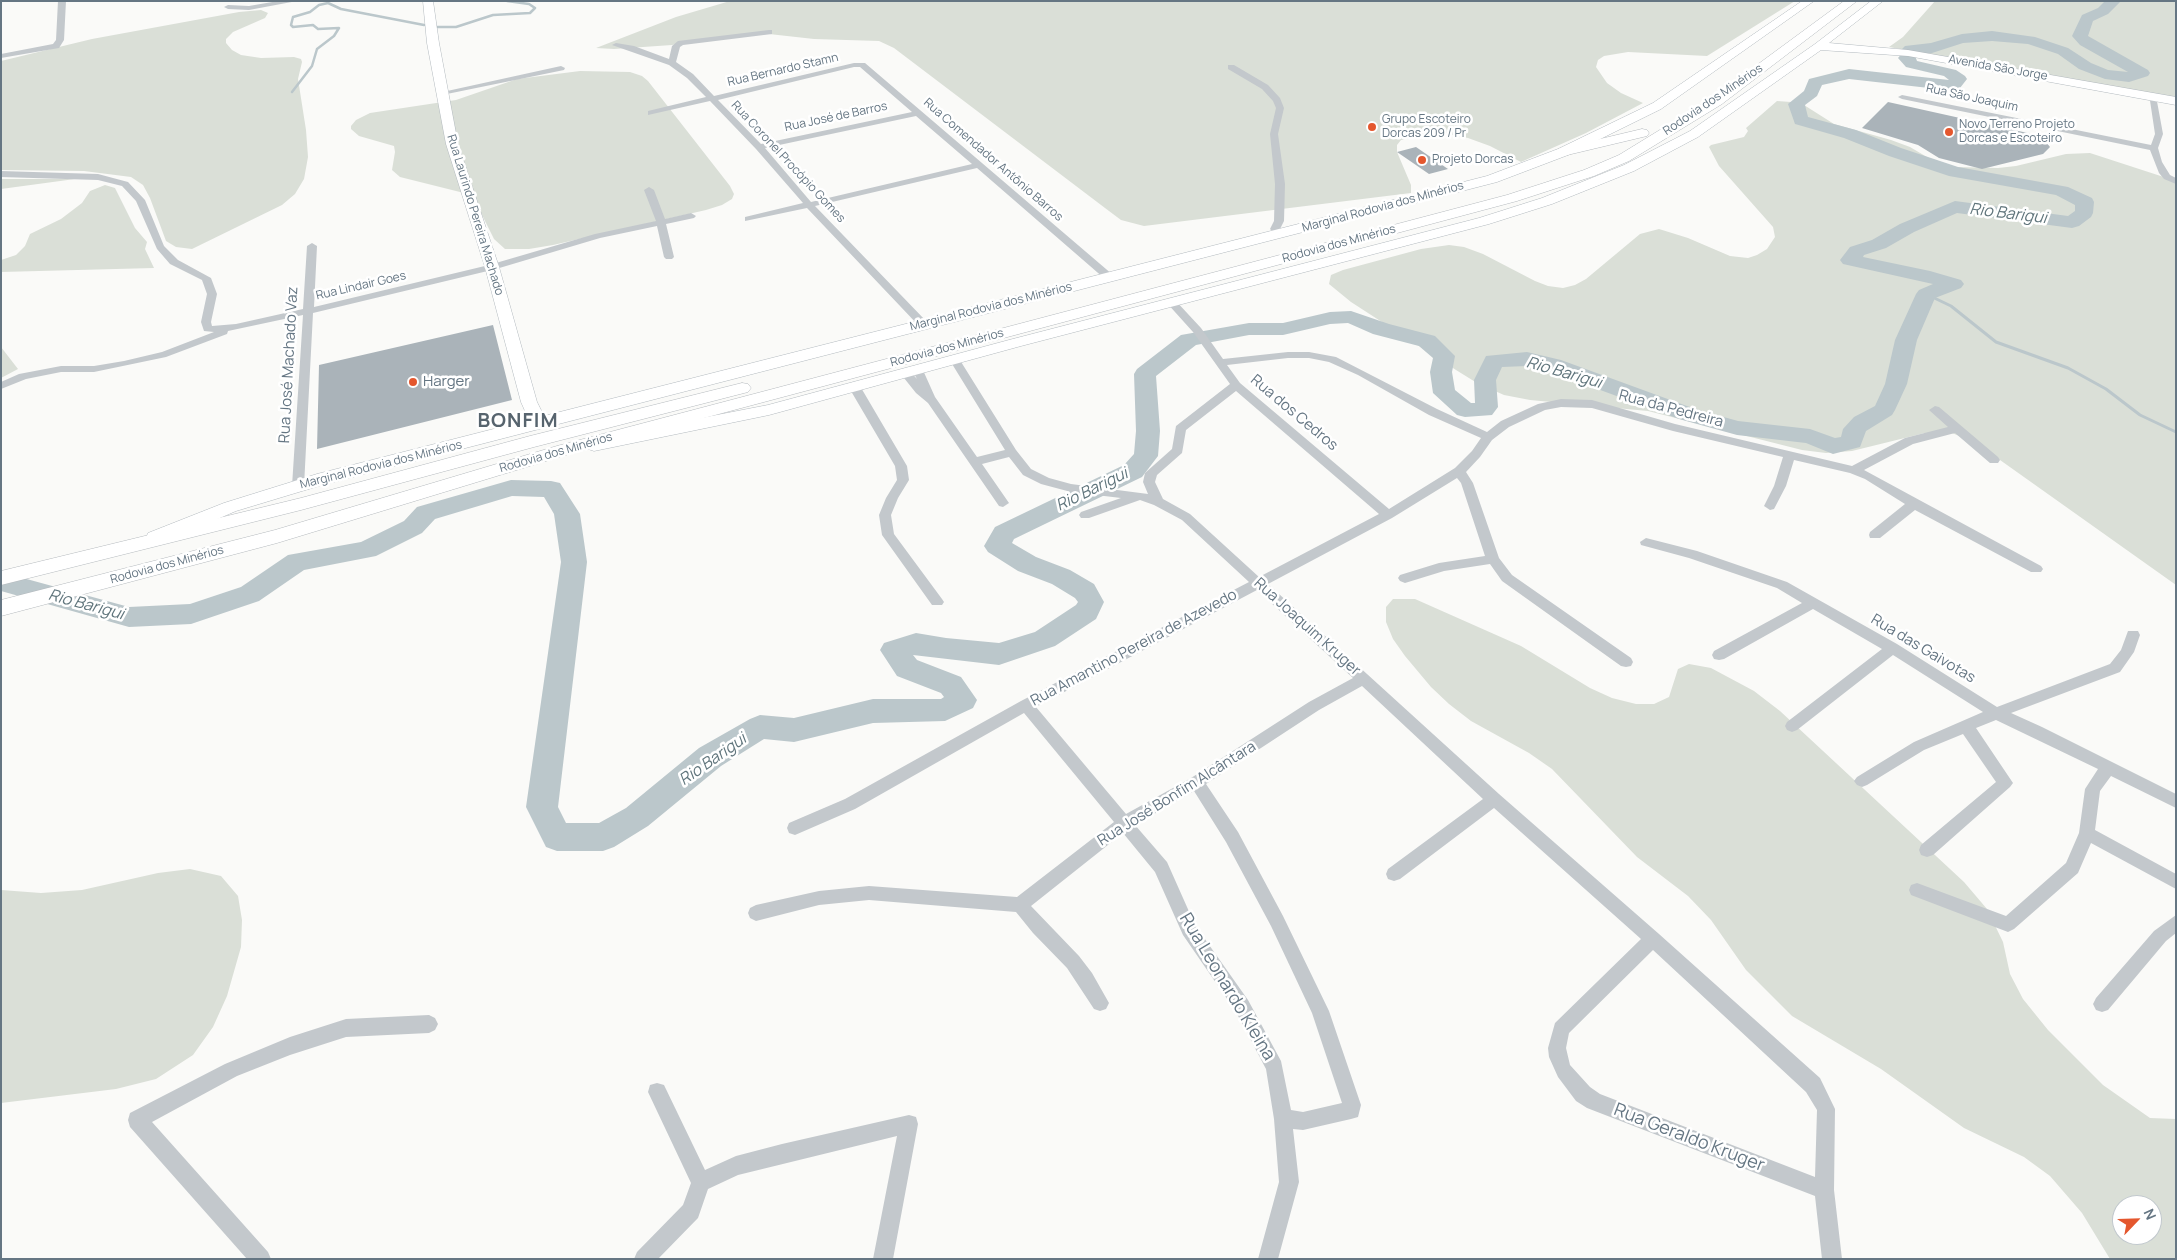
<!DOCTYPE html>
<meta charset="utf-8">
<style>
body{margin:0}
#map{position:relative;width:2177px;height:1260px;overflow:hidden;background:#fafaf8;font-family:Manrope,sans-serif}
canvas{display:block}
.frame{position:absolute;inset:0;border:2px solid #657683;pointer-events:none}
.north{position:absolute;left:2112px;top:1195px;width:50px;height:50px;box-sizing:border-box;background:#fff;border:1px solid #c1c8cd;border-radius:50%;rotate:66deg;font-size:14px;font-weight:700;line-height:20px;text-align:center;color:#657683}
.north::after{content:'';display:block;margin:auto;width:18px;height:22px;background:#e4572e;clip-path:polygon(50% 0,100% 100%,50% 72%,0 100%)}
</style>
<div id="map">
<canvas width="2177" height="1260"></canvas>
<div class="frame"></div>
<div class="north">N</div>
</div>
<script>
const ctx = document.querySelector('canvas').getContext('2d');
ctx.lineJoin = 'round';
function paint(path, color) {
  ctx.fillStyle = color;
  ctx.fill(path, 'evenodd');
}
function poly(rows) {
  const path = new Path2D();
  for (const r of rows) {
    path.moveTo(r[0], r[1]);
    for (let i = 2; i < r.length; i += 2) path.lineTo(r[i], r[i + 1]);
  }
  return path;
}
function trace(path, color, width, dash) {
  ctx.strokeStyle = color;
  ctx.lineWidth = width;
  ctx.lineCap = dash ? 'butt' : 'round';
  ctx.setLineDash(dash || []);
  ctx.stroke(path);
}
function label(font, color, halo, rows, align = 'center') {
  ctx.font = font + ' Manrope,sans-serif';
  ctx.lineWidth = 5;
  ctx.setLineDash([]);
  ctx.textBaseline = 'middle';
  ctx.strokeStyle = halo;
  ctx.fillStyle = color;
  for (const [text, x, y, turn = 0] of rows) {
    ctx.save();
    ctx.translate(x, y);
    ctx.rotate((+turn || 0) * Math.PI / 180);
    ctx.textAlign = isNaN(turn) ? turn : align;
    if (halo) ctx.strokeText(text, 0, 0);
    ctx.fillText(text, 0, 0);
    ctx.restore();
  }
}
paint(poly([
 [730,1,1795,1,1707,56,1628,52,1604,56,1598,60,1596,67,1607,83,1621,93,1643,103,1586,133,1521,162,1490,146,1468,138,1444,133,1421,135,1401,140,1397,145,1397,152,1411,185,1411,193,1144,226,1121,220,1105,208,894,48,879,41,814,39,760,33,672,45,614,49,596,48,676,17],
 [1935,1,2176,1,2176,99,1889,47,1903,37],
 [261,10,268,13,265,18,233,32,226,39,226,43,232,50,241,55,261,58,294,57,301,59,302,62,298,79,306,130,308,157,304,179,295,194,282,205,192,249,176,247,166,241,150,198,143,185,131,177,84,171,1,170,1,61,92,39,239,12],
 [580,71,630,72,642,76,648,81,730,186,734,194,732,199,722,205,706,210,553,245,529,249,505,249,494,239,472,195,400,177,392,170,395,152,394,146,359,136,351,129,351,126,356,120,370,113,456,100,517,79],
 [1777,101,1791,102,1804,105,1834,124,1891,140,1910,147,1932,160,1956,167,1998,168,2016,166,2066,154,2090,153,2176,181,2176,585,2000,460,1969,440,1952,433,1925,433,1852,451,1826,453,1802,450,1648,411,1530,400,1504,395,1477,383,1456,370,1351,302,1329,284,1331,275,1343,270,1421,249,1449,245,1464,247,1483,254,1535,281,1548,286,1563,288,1575,285,1586,279,1640,234,1659,229,1688,238,1730,256,1748,258,1757,255,1767,249,1775,237,1773,227,1719,166,1709,147,1711,145,1744,137,1748,131,1746,128],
 [1,179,75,179,1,189],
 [105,185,115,188,135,228,147,242,145,249,154,268,1,272,1,260,16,255,25,246,30,234,61,219,82,203,90,191],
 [1,347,18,369,1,378],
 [1393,599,1415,599,1521,646,1590,688,1612,698,1636,704,1654,704,1669,697,1678,669,1689,664,1711,668,1754,691,1780,711,1964,882,1987,909,2003,942,2010,974,2023,999,2048,1030,2103,1085,2150,1118,2176,1119,2176,1259,2110,1259,2082,1213,2050,1176,2024,1157,1964,1128,1881,1069,1792,1016,1746,970,1711,920,1688,896,1637,857,1552,769,1529,753,1471,721,1449,704,1431,687,1405,656,1393,639,1386,622,1386,607],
 [2122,1205,2152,1205,2152,1235,2122,1235],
 [190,869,221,876,238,896,242,920,241,947,227,996,213,1027,193,1055,156,1079,116,1089,1,1103,1,890,41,893,82,890,158,873]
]), '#dadfd7');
trace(poly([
 [433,27,456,27,493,15,530,13,535,8,529,4,507,1],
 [292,92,312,66,317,49,334,36,339,28,318,29,313,25,293,27,291,25,293,17,310,12,319,5,328,3,341,9,424,25]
]), '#bbc7cb', 2.5);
trace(poly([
 [1926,294,1951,306,1996,342,2068,368,2106,389,2140,415,2176,432]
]), '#bbc7cb', 3);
paint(poly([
 [2105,1,2121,1,2108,14,2093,21,2088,36,2148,70,2150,73,2148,76,2129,82,2105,79,2079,69,2058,54,2028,44,1992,41,1963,43,1932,53,1914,53,1917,61,1956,70,1965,76,1967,79,1960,88,1938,89,1849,79,1822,85,1817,96,1805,105,1808,117,1856,130,1901,148,1958,167,2068,187,2092,198,2094,202,2093,213,2091,217,2079,226,2072,228,1957,213,1914,232,1886,248,1864,255,1863,257,1930,271,1961,280,1964,284,1961,288,1935,298,1917,340,1907,384,1895,410,1892,415,1866,431,1860,447,1833,454,1806,443,1737,435,1679,419,1546,370,1527,366,1502,367,1496,380,1498,407,1492,415,1465,417,1457,415,1433,393,1430,372,1433,358,1419,346,1373,334,1348,323,1330,324,1283,335,1249,335,1196,345,1156,376,1160,431,1158,456,1142,477,1014,539,1012,543,1036,557,1070,570,1094,584,1104,602,1096,619,1055,646,999,665,913,655,917,660,961,677,977,700,973,708,945,721,873,723,794,742,764,739,721,766,648,826,614,847,603,851,557,851,546,847,526,807,561,562,554,514,544,497,512,496,435,519,422,533,376,556,304,570,259,601,191,624,129,627,1,591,1,572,129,607,190,604,241,587,288,555,361,542,404,521,417,507,511,480,551,481,560,483,580,514,587,562,558,807,566,823,599,823,626,808,699,748,750,719,760,715,794,718,873,699,941,699,944,697,941,693,897,676,880,650,884,643,916,633,946,638,999,643,1035,632,1076,605,1078,602,1075,598,1052,584,1018,571,988,552,984,546,995,527,1124,465,1134,454,1136,431,1134,374,1137,369,1181,335,1249,323,1283,323,1330,312,1351,311,1389,324,1435,336,1455,356,1452,372,1455,390,1471,403,1475,403,1474,380,1486,356,1527,352,1561,360,1695,409,1738,421,1810,429,1835,438,1841,437,1843,429,1854,417,1875,406,1885,384,1895,340,1916,294,1919,290,1933,284,1843,264,1840,260,1850,247,1872,240,1900,224,1955,201,2068,216,2075,211,2075,205,2056,195,1949,176,1889,156,1844,138,1795,124,1788,104,1804,91,1809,79,1849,69,1949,80,1944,76,1906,67,1898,58,1904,51,1902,49,1905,46,1931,43,1962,34,1992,31,2035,37,2068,48,2091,63,2108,70,2128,72,2080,45,2072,36,2082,15,2098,8,2105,1]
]), '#bbc7cb');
paint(poly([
 [1888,102,2041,136,2050,147,2043,154,1982,169,1939,158,1918,145,1862,128],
 [1416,147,1448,169,1429,174,1397,152],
 [493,325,512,400,317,449,319,365]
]), '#aab3b9');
const secondary = poly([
 [423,1,433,1,439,43,458,144,499,267,537,402,544,416,1487,176,1558,149,1653,103,1802,1,1814,1,1661,109,1568,155,1497,182,322,485,236,511,162,543,155,544,148,543,146,538,148,533,224,503,317,474,529,420,521,402,485,267,446,144,427,43,423,1],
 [1871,1,1883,1,1829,43,1908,50,2176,97,2176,105,1908,56,1821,50,1698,137,1634,171,1552,204,1489,224,1021,346,769,415,594,451,588,449,585,445,588,441,594,439,768,405,1009,340,1479,218,1542,198,1624,165,1690,131,1815,44,1871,1]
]);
const primary = poly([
 [1844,1,1857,1,1722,104,1629,161,1594,176,1517,201,569,454,277,543,1,616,1,600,275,530,557,446,1507,195,1584,170,1619,155,1712,98,1844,1],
 [1642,129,1647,130,1649,133,1647,136,1563,156,1556,152,1558,149,1642,129],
 [742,383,748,384,751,388,748,392,534,447,301,510,1,585,1,571,301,498,530,436,742,383]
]);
trace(secondary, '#b3babf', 1);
trace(primary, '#b5babe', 1);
paint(poly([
 [58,1,66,1,64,40,59,48,1,58,1,54,53,44,56,40,58,1],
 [278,1,297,1,249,10,228,9,224,7,228,5,249,6,278,1],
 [769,30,772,30,772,34,683,45,680,47,676,62,693,74,714,96,854,63,865,63,1113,275,1113,279,1105,279,977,168,815,206,927,322,928,324,923,327,919,326,807,208,745,221,745,217,803,203,756,149,710,101,648,115,648,111,706,97,687,78,669,65,612,45,616,43,634,46,669,59,672,46,678,41,769,30],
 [854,67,860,67,912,112,761,144,718,100,854,67],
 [916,116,972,164,811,202,765,148,916,116],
 [1228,65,1234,65,1268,85,1280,98,1284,108,1278,134,1285,184,1284,221,1280,229,1285,234,1283,236,1277,236,1270,229,1274,221,1275,184,1270,134,1276,108,1273,101,1262,89,1228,69,1228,65],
 [561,66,565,68,564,70,442,95,438,93,561,66],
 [2149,94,2156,96,2163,134,2158,148,2162,162,2170,175,2176,178,2176,184,2164,179,2159,173,2150,150,1902,99,1898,97,1902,95,2151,145,2155,134,2149,94],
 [1,171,98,174,128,182,145,200,164,246,178,260,211,278,217,294,211,322,212,326,236,324,303,309,307,246,312,243,317,246,314,307,489,265,595,234,656,221,644,190,649,187,654,190,665,219,691,213,696,216,694,218,666,224,674,257,672,259,666,259,664,257,657,226,600,238,496,269,313,313,304,486,298,490,292,486,303,315,228,331,227,334,166,357,94,372,61,372,26,379,1,389,1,382,19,374,61,366,94,366,124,361,162,352,214,332,204,331,201,322,207,294,202,280,170,264,157,249,136,201,122,186,98,180,1,177,1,171],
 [1171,299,1175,300,1201,328,1223,359,1288,352,1309,352,1336,357,1437,409,1487,432,1501,421,1538,404,1561,399,1592,400,1675,424,1852,466,1905,438,1948,427,1929,410,1935,406,1939,407,1998,457,2000,460,1998,463,1990,463,1955,433,1913,444,1864,470,2041,566,2043,569,2041,572,2031,572,1915,510,1880,538,1870,538,1869,535,1870,532,1905,504,1865,479,1850,473,1794,460,1786,486,1774,509,1770,510,1764,506,1774,486,1783,457,1673,431,1592,408,1561,407,1545,410,1509,427,1492,440,1480,457,1466,472,1473,483,1499,558,1512,575,1631,658,1633,662,1631,666,1626,667,1621,666,1502,581,1490,564,1444,571,1405,583,1400,581,1398,578,1400,575,1439,563,1485,556,1461,483,1457,478,1392,518,1268,584,1499,794,1659,934,1820,1078,1835,1109,1834,1190,1842,1259,1822,1259,1815,1196,1587,1108,1576,1101,1558,1077,1549,1057,1548,1048,1555,1023,1641,939,1494,808,1400,879,1394,881,1388,879,1386,874,1388,869,1483,799,1362,686,1319,710,1206,784,1238,832,1283,916,1329,1011,1361,1105,1358,1117,1351,1119,1303,1130,1293,1129,1299,1182,1278,1259,1258,1259,1279,1182,1274,1119,1266,1069,1236,1012,1183,935,1155,872,1123,833,1031,906,1079,956,1092,973,1109,1003,1106,1009,1100,1011,1094,1009,1067,968,1033,933,1016,912,869,900,819,905,756,921,750,918,748,913,750,908,756,905,819,891,869,886,1017,897,1114,822,1024,713,855,809,795,835,789,833,787,828,789,823,845,799,1021,701,1249,582,1182,520,1154,505,1140,500,1089,518,1081,518,1079,515,1081,512,1121,498,1071,492,1041,484,1023,475,1009,457,982,464,1009,503,1003,507,999,506,928,403,916,393,900,373,906,370,910,371,917,379,912,370,918,367,922,368,935,397,977,457,1005,450,949,359,950,357,958,357,1016,450,1031,469,1049,478,1071,484,1148,494,1143,482,1145,473,1172,449,1176,426,1230,384,1193,332,1166,302,1171,299],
 [1288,358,1309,358,1329,362,1358,375,1429,415,1481,438,1472,451,1455,468,1389,509,1240,383,1227,365,1288,358],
 [1236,391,1379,514,1259,577,1190,514,1163,499,1155,482,1157,475,1182,453,1186,430,1236,391],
 [1257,590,1353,678,1309,702,1191,778,1126,814,1036,707,1257,590],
 [1194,791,1226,842,1271,926,1312,1013,1342,1103,1303,1112,1291,1110,1281,1061,1248,1000,1195,925,1167,862,1135,825,1194,791],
 [1653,950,1806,1092,1817,1110,1815,1177,1600,1094,1590,1087,1570,1065,1566,1048,1569,1033,1653,950],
 [854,383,860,386,907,466,909,480,898,498,891,515,894,534,942,599,944,602,942,605,932,605,882,535,879,515,886,498,897,480,895,466,848,386,854,383],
 [1646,538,1697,551,1787,582,1897,644,1997,707,2110,664,2121,650,2128,631,2138,631,2140,635,2134,652,2120,672,2011,713,2042,727,2176,794,2176,808,2111,776,2100,791,2095,830,2176,874,2176,889,2091,843,2078,873,2014,929,2008,932,1911,895,1909,890,1911,885,1917,883,2006,916,2066,863,2079,833,2085,789,2098,769,1996,720,1976,728,2013,783,2010,787,1933,855,1927,857,1921,855,1919,850,1921,845,1996,782,1963,734,1924,750,1867,785,1862,787,1857,785,1854,781,1857,777,1914,742,1983,712,1893,655,1797,730,1792,732,1787,730,1785,726,1787,722,1882,649,1813,609,1724,659,1719,660,1714,659,1712,655,1714,651,1802,603,1777,588,1689,558,1641,545,1640,542,1646,538],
 [2176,915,2176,933,2166,941,2108,1010,2102,1012,2096,1010,2093,1004,2096,998,2154,931,2176,915],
 [429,1015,435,1018,438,1024,435,1030,429,1033,346,1037,290,1055,237,1076,152,1122,268,1252,271,1259,247,1259,130,1127,128,1120,130,1113,225,1064,290,1037,346,1019,429,1015],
 [657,1083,664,1085,705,1170,736,1156,782,1144,909,1115,916,1117,918,1124,893,1259,873,1259,897,1136,738,1175,708,1189,698,1218,658,1259,634,1259,637,1252,683,1205,691,1183,648,1092,650,1085,657,1083]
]), '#c3c8cc');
paint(secondary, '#fff');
paint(primary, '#fff');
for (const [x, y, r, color] of [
 [1372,127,5,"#e4572e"],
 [1949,132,5,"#e4572e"],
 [1422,160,5,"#e4572e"],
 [413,382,5,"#e4572e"]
]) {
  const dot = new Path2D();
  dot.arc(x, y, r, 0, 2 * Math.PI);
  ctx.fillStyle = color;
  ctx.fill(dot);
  trace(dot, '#fff', 2);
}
label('12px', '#657683', '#fff', [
 ["Avenida São Jorge",1998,68,10],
 ["Rua Bernardo Stamn",783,70,-13],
 ["Rua São Joaquim",1972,98,12],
 ["Rodovia dos Minérios",1713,100,-34],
 ["Rua José de Barros",836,117,-12],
 ["Rua Comendador Antônio Barros",993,160,41],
 ["Rua Coronel Procópio Gomes",788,162,47],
 ["Marginal Rodovia dos Minérios",1383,207,-15],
 ["Rua Laurindo Pereira Machado",475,215,73],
 ["Rodovia dos Minérios",1339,244,-15],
 ["Rua Lindair Goes",361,286,-13],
 ["Marginal Rodovia dos Minérios",991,307,-14],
 ["Rodovia dos Minérios",947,348,-15],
 ["Rodovia dos Minérios",556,453,-16],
 ["Marginal Rodovia dos Minérios",381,465,-14],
 ["Rodovia dos Minérios",167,565,-15]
]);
label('12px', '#657683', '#fff', [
 ["Grupo Escoteiro",1382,120],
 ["Dorcas 209 / Pr",1382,134],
 ["Novo Terreno Projeto",1959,125],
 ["Dorcas e Escoteiro",1959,139],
 ["Projeto Dorcas",1432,160]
], 'left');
label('15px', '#657683', '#fff', [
 ["Rua José Machado Vaz",289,365,-87],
 ["Rua da Pedreira",1671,409,15],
 ["Rua dos Cedros",1294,413,40],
 ["Rua Joaquim Kruger",1307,627,42],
 ["Rua Amantino Pereira de Azevedo",1134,648,-28],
 ["Rua das Gaivotas",1923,649,31],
 ["Rua José Bonfim Alcântara",1177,794,-32]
]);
label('15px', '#657683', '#fff', [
 ["Harger",423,382]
], 'left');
label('italic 16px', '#60757c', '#fff', [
 ["Rio Barigui",2008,214,7],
 ["Rio Barigui",1564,373,16],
 ["Rio Barigui",1092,490,-26],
 ["Rio Barigui",86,605,15],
 ["Rio Barigui",713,760,-35]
]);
label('18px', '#657683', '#fff', [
 ["Rua Leonardo Kleina",1227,987,59],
 ["Rua Geraldo Kruger",1689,1138,21]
]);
ctx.letterSpacing = '1px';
label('bold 20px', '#57646e', '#fff', [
 ["BONFIM",518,421]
]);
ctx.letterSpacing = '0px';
</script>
